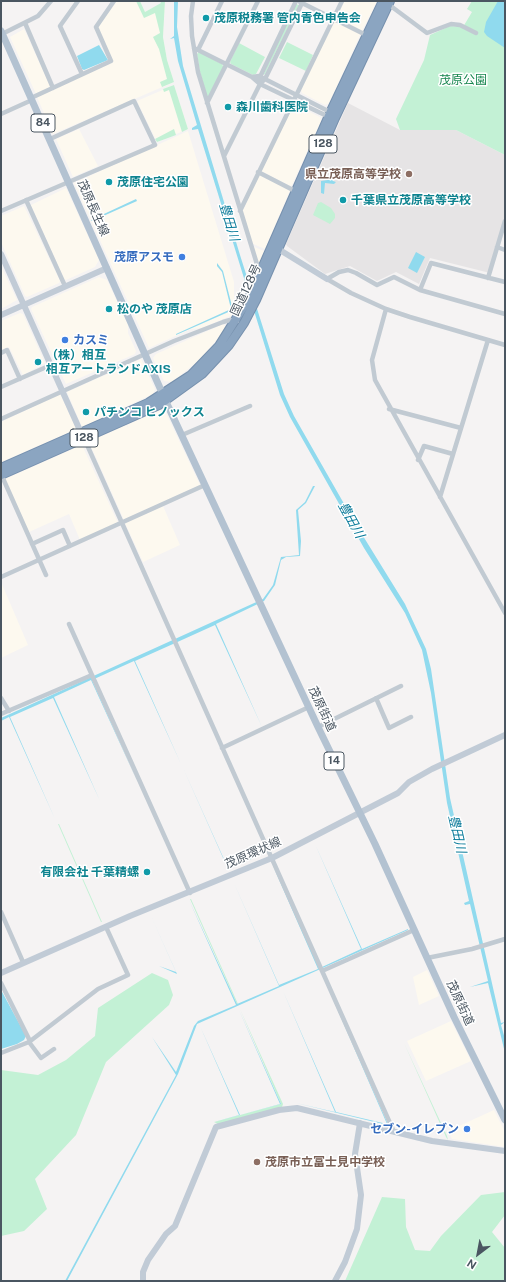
<!DOCTYPE html>
<meta charset="utf-8">
<style>
body{margin:0}
#map{position:relative;width:506px;height:1282px;overflow:hidden;background:#f5f3f3;font-family:"Public Sans",sans-serif}
canvas{display:block}
.frame{position:absolute;inset:0;border:2px solid #4a5661;pointer-events:none}
.north{position:absolute;left:458px;top:1234px;width:40px;height:40px;-webkit-text-stroke:3px #fff;paint-order:stroke;rotate:212deg;font-size:11px;font-weight:700;line-height:16px;text-align:center;color:#4a5661}
.north::after{content:'';display:block;margin:auto;width:14px;height:18px;background:#4a5661;clip-path:polygon(50% 0,100% 100%,50% 72%,0 100%)}
</style>
<div id="map">
<canvas width="506" height="1282"></canvas>
<div class="frame"></div>
<div class="north">N</div>
</div>
<script>
const ctx = document.querySelector('canvas').getContext('2d');
ctx.lineJoin = 'round';
function paint(path, color) {
  ctx.fillStyle = color;
  ctx.fill(path, 'evenodd');
}
function poly(rows) {
  const path = new Path2D();
  for (const r of rows) {
    path.moveTo(r[0], r[1]);
    for (let i = 2; i < r.length; i += 2) path.lineTo(r[i], r[i + 1]);
  }
  return path;
}
function trace(path, color, width, dash) {
  ctx.strokeStyle = color;
  ctx.lineWidth = width;
  ctx.lineCap = dash ? 'butt' : 'round';
  ctx.setLineDash(dash || []);
  ctx.stroke(path);
}
function label(font, color, halo, rows, align = 'center') {
  ctx.font = font + ' "Public Sans","Noto Sans JP",sans-serif';
  ctx.lineWidth = 3;
  ctx.setLineDash([]);
  ctx.textBaseline = 'middle';
  ctx.strokeStyle = halo;
  ctx.fillStyle = color;
  for (const [text, x, y, turn = 0] of rows) {
    ctx.save();
    ctx.translate(x, y);
    ctx.rotate((+turn || 0) * Math.PI / 180);
    ctx.textAlign = isNaN(turn) ? turn : align;
    if (halo) ctx.strokeText(text, 0, 0);
    ctx.fillText(text, 0, 0);
    ctx.restore();
  }
}
paint(poly([
 [116,1,140,1,145,12,165,2,163,37,167,60,174,82,53,134,37,97,113,62,98,28],
 [344,1,377,1,362,31,336,18],
 [334,20,361,33,329,103,325,105,302,93,301,90],
 [24,29,50,86,49,88,36,94,10,37],
 [174,85,188,129,157,142,137,101],
 [295,105,320,117,321,121,292,185,290,186,261,171,292,107],
 [79,129,98,166,73,177,56,139],
 [188,131,234,282,234,302,236,301,236,289,239,310,237,313,202,328,191,329,149,348,74,183],
 [259,175,290,190,265,249,251,243,242,212],
 [66,188,99,260,95,267,66,280,64,279,31,205],
 [24,206,60,281,59,283,27,297,25,296,1,242,1,216],
 [252,246,264,251,260,263,258,262],
 [1,266,17,300,1,309],
 [99,277,107,280,128,325,128,333,136,351,135,354,66,384,31,309,32,307],
 [20,313,23,314,45,363,23,375,9,347,1,350,1,321],
 [223,324,227,328,199,360,172,382,164,381,153,358,156,354],
 [141,359,155,389,153,394,82,427,67,392],
 [60,394,77,429,1,462,1,422],
 [160,410,166,413,200,485,124,520,89,442,126,425,129,429,127,425],
 [82,445,118,523,80,540,69,514,29,532,5,479],
 [163,506,180,545,143,562,125,523],
 [1,582,28,645,1,658],
 [427,970,439,996,419,1005,413,977],
 [451,1021,471,1061,426,1081,407,1041],
 [494,1110,505,1132,505,1147,452,1139,448,1131]
]), '#fdf9ef');
paint(poly([
 [348,103,400,130,456,130,505,155,505,219,490,273,430,258,419,284,396,272,377,281,350,266,325,274,287,246,286,244]
]), '#e6e4e5');
paint(poly([
 [136,1,140,1,145,12,161,3,160,1,165,1,163,37,167,60,174,82,162,87,160,82,167,79,159,49,153,37,160,33,155,13,144,18],
 [472,1,505,1,505,155,456,130,400,130,396,119,424,60,430,35,450,26,463,27,472,12,467,9],
 [296,4,299,5,265,74,263,75],
 [287,42,313,55,306,71,279,58],
 [239,43,265,57,256,74,253,75,231,64,230,62],
 [199,52,222,64,224,68,209,96,207,96,200,72,197,54],
 [174,85,188,129,182,132,169,90,164,92,163,89],
 [174,129,176,135,157,142,155,139],
 [321,202,331,208,335,214,335,218,330,224,313,215,318,203],
 [58,824,59,824,102,922,101,922],
 [190,899,191,899,238,1004,237,1004],
 [152,973,168,980,173,995,169,1005,106,1062,76,1135,35,1179,47,1209,24,1231,1,1236,1,1070,38,1075,66,1060,95,1036,98,1008],
 [240,1009,283,1104,282,1107,218,1124,214,1122,281,1104],
 [404,1043,447,1136,448,1140,446,1137],
 [505,1192,505,1215,492,1232,505,1248,505,1281,345,1281,382,1197,405,1199,406,1227,415,1250,430,1251,441,1236,481,1195]
]), '#c3f1d5');
paint(poly([
 [174,1,178,1,177,27,183,66,240,255,284,394,294,416,355,523,405,604,426,649,431,669,450,798,501,1023,505,1022,501,1025,505,1039,505,1053,488,983,470,987,488,981,470,904,465,905,464,903,469,901,447,803,431,693,422,650,405,613,364,548,290,417,280,395,198,129,192,130,192,128,197,125,178,61,174,38,170,39,174,36],
 [498,1,505,1,505,48,487,36,484,32,486,22],
 [99,45,108,60,84,70,82,69,77,56],
 [329,175,333,176,333,181,336,182,334,184,325,183,324,194,321,193,321,181,328,180],
 [136,199,137,201,92,221,91,220],
 [416,252,425,257,417,273,408,268],
 [217,263,223,271,233,310,176,335,176,334,231,309,222,272,217,266],
 [313,486,315,486,306,503,298,510,301,541,300,556,286,557,281,560,275,585,264,601,216,624,262,727,215,625,173,644,176,649,173,644,135,661,181,764,134,661,92,680,138,783,91,680,54,697,100,801,53,698,10,717,55,819,9,717,1,721,1,718,263,599,273,585,281,557,299,555,296,510,305,502],
 [183,768,228,868,267,852,189,886,228,869],
 [315,844,362,949,408,929,408,930,197,1024,178,1074,67,1281,65,1281,176,1075,152,1037,176,1072,194,1026,198,1021,183,988,198,1021,236,1005,189,900,237,1004,279,986,234,883,279,985,318,969,273,866,322,967,361,949],
 [151,916,111,932,151,916,177,974,159,966,141,968,131,972,141,968,159,966,176,972],
 [322,974,388,1124,387,1125,296,1103,286,1103,296,1103,335,1112,283,991,336,1112,387,1124],
 [1,990,26,1036,24,1040,17,1044,1,1049],
 [239,1010,281,1104,214,1122,239,1115,200,1026,240,1115,280,1104]
]), '#90daee');
const highway = poly([
 [1,468,148,403,191,375,219,346,249,298,331,111,383,1],
 [1,475,159,405,202,374,229,345,244,323,256,300,335,118,390,1]
]);
trace(highway, '#7690ad', 10);
trace(poly([
 [78,1,60,26,82,74],
 [193,1,191,16,192,36,198,72,260,274],
 [300,2,366,35],
 [388,4,427,33,451,24,460,25,476,33],
 [25,23,53,88],
 [2,34,38,16,51,1],
 [194,48,252,77,260,84,329,117],
 [198,50,222,1],
 [252,77,259,76,332,113],
 [259,79,296,1],
 [31,98,111,61,96,27,114,1],
 [207,103,258,1],
 [1,114,32,100],
 [224,156,260,84,265,79,303,1],
 [258,172,295,191],
 [26,200,65,286],
 [1,211,155,145,134,101,50,139],
 [240,211,342,1],
 [497,247,505,250],
 [488,278,505,221],
 [327,279,339,272,348,270,356,273,377,285,394,277,420,290,505,314],
 [327,279,351,293,386,309,410,317,505,345],
 [420,290,431,263,505,282],
 [386,309,372,360,375,380,505,613],
 [1,353,7,350,20,379],
 [1,387,51,365],
 [389,409,461,428],
 [1,419,174,341,223,322,230,320,237,321],
 [182,435,250,406],
 [84,438,394,1132],
 [418,460,424,446,453,454],
 [1,474,46,575],
 [440,497,488,340],
 [32,544,63,530,70,546],
 [1,577,205,485],
 [69,624,190,893],
 [1,698,9,711],
 [376,698,389,728,411,717],
 [1,714,92,675],
 [318,727,401,686],
 [222,748,309,707],
 [1,912,23,962],
 [427,958,472,949,505,939],
 [322,971,414,930],
 [1,983,30,1041],
 [29,1042,41,1058,54,1049],
 [1,1053,29,1042,98,989,128,975,106,927]
]), '#c1cad2', 4.5);
trace(poly([
 [275,247,327,279],
 [1,254,82,435],
 [1,315,107,268],
 [1,973,130,916,272,858,398,793,409,782,432,769,505,735],
 [143,1281,143,1272,148,1260,166,1234,175,1226,216,1127,279,1110,297,1108,432,1141,505,1151],
 [335,1281,345,1262,357,1229,361,1195,355,1154,360,1123]
]), '#c1cbd6', 6);
trace(poly([
 [1,31,168,406,318,727,375,844,454,1017,505,1120]
]), '#b3c2d1', 7);
trace(highway, '#8ba5c1', 8);
for (const [x, y, r, color] of [
 [206,18,4,"#0f9aa8"],
 [228,107,4,"#0f9aa8"],
 [409,174,4,"#8d6e63"],
 [109,182,4,"#0f9aa8"],
 [343,200,4,"#0f9aa8"],
 [182,257,4,"#3f7fe0"],
 [109,309,4,"#0f9aa8"],
 [65,340,4,"#3f7fe0"],
 [38,362,4,"#0f9aa8"],
 [86,412,4,"#0f9aa8"],
 [147,872,4,"#0f9aa8"],
 [467,1129,4,"#3f7fe0"],
 [257,1162,4,"#8d6e63"]
]) {
  const dot = new Path2D();
  dot.arc(x, y, r, 0, 2 * Math.PI);
  ctx.fillStyle = color;
  ctx.fill(dot);
  trace(dot, '#fff', 1.5);
}
for (const [x, y, w] of [
 [43,123,24],
 [323,144,28],
 [84,438,28],
 [334,761,20]
]) {
  const box = new Path2D();
  box.roundRect(x - w / 2, y - 9, w, 18, 3);
  ctx.fillStyle = '#fff';
  ctx.fill(box);
  trace(box, '#4a5661', 1);
}
label('bold 11px', '#4a5661', null, [
 ["84",43,123],
 ["128",323,144],
 ["128",84,438],
 ["14",334,761]
]);
label('bold 12px', '#0d838f', '#fff', [
 ["茂原税務署 管内青色申告会",214,18],
 ["森川歯科医院",236,107],
 ["茂原住宅公園",117,182],
 ["千葉県立茂原高等学校",351,200],
 ["松のや 茂原店",117,309],
 ["（株）相互",46,355],
 ["相互アートランドAXIS",46,369],
 ["パチンコ ヒノックス",94,412],
 ["有限会社 千葉精螺",139,872,"right"]
], 'left');
label('12px', '#17864f', '#fff', [
 ["茂原公園",463,80]
]);
label('bold 12px', '#785e54', '#fff', [
 ["県立茂原高等学校",401,174],
 ["茂原市立冨士見中学校",265,1162,"left"]
], 'right');
label('12px', '#4a5661', '#fff', [
 ["茂原長生線",93,208,66],
 ["国道128号",246,290,-65],
 ["茂原街道",322,709,65],
 ["茂原環状線",253,853,-24],
 ["茂原街道",460,1003,65]
]);
label('bold 12px', '#366cbe', '#fff', [
 ["茂原アスモ",174,257],
 ["カスミ",73,340,"left"],
 ["セブン-イレブン",459,1129]
], 'right');
label('italic 13px', '#0c7c9b', '#fff', [
 ["豊田川",229,222,73],
 ["豊田川",351,520,61],
 ["豊田川",457,834,77]
]);
</script>
